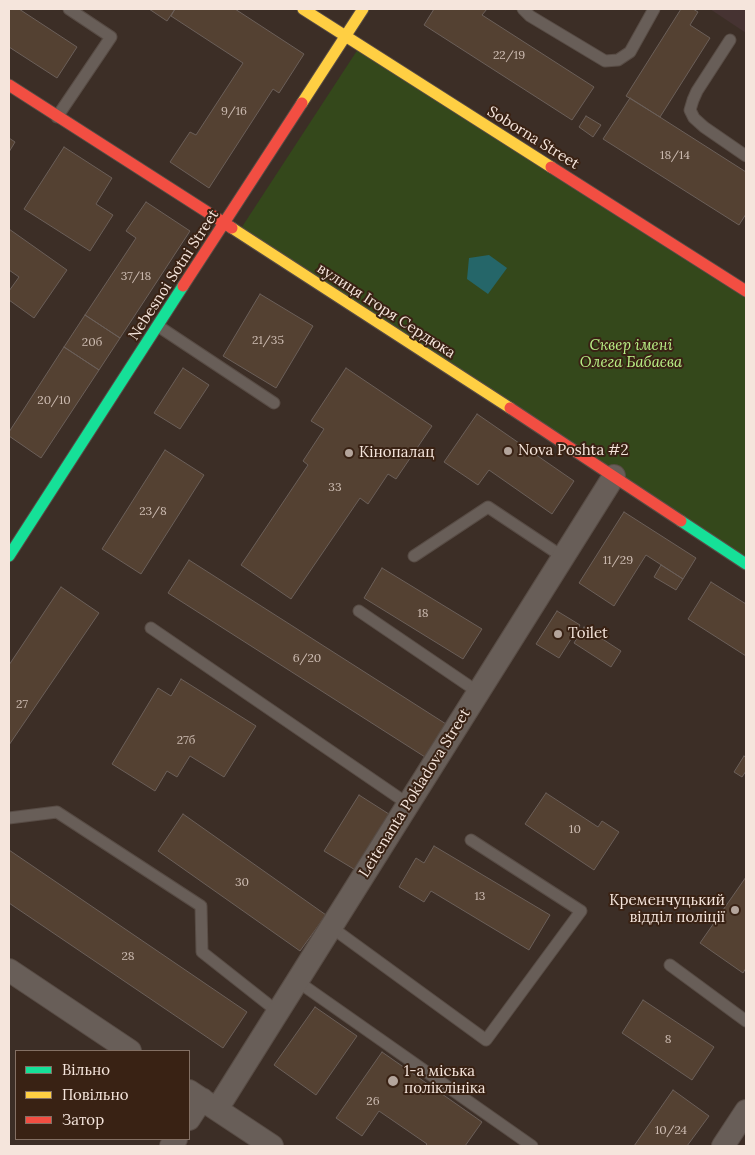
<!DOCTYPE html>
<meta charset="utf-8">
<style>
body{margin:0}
#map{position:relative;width:755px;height:1155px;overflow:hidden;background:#3c2e26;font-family:Lora,serif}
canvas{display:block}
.frame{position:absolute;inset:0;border:10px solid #f5e5dc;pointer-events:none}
.legend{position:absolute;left:15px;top:1050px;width:175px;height:90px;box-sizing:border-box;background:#392214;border:1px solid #847064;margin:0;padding:6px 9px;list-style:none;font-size:15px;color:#f5e5dc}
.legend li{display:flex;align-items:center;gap:10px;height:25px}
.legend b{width:25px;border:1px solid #847064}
</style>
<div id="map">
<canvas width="755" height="1155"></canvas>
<div class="frame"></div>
<ul class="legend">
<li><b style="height:6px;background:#16e098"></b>Вільно</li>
<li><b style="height:6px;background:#ffcf43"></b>Повільно</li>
<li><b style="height:6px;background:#f24e42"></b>Затор</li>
</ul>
</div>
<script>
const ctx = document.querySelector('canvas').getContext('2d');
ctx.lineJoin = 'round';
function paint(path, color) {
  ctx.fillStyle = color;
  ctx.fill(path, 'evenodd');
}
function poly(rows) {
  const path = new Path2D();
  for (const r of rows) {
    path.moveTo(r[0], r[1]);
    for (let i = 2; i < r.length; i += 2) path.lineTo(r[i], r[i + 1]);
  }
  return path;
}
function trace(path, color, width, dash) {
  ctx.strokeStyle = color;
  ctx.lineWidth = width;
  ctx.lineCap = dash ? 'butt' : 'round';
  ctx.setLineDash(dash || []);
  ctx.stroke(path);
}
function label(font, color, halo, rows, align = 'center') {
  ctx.font = font + ' Lora,serif';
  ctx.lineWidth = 4;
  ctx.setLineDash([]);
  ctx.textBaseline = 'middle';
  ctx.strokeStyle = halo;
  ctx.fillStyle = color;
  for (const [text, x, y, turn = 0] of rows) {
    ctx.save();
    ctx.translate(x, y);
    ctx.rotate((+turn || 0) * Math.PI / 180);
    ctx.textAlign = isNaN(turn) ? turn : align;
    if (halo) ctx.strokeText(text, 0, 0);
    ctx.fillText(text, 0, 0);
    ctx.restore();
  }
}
paint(poly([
 [710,9,746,9,746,33]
]), '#463332');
paint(poly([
 [360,46,746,295,746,564,238,233]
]), '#34481b');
paint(poly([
 [489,255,507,268,488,294,467,279,469,258]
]), '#256669');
const building = poly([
 [9,9,19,9,77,47,57,78,9,47,9,9],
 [149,9,175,9,167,21,149,9],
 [175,9,235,9,304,54,279,93,273,89,209,188,170,162,190,132,196,135,243,63,171,16,175,9],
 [434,9,487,9,482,15,594,87,572,120,424,25,434,9],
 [681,9,693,9,698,12,690,25,710,38,660,117,626,96,681,9],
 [630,98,746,172,746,214,739,225,603,139,630,98],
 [586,116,601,125,593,137,579,127,586,116],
 [9,138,15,142,9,152,9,138],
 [64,147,112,178,96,204,113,215,90,251,24,209,64,147],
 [146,202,190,231,120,338,85,315,136,238,126,231,146,202],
 [9,229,67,270,34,318,9,300,9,291,19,277,9,270,9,229],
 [260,294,313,326,276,388,223,356,260,294],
 [85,315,120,338,99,370,64,347,85,315],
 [64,347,99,370,41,458,9,436,9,432,64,347],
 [183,368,209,385,180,429,154,413,183,368],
 [346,368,432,426,396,479,388,474,368,504,360,498,291,599,241,565,308,465,303,461,324,429,311,421,346,368],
 [477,414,574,481,552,514,489,470,478,485,444,462,477,414],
 [165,450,204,475,141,574,102,549,165,450],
 [624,512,696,558,683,579,646,555,614,606,579,583,624,512],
 [189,560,446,724,425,757,168,593,189,560],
 [661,565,683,579,676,590,654,577,661,565],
 [382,568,482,629,463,659,364,598,382,568],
 [711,582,746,604,746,656,688,619,711,582],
 [61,587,99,613,9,745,9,665,61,587],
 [557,611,580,625,559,658,536,644,557,611],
 [584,627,621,651,611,667,574,643,584,627],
 [181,679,256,726,224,777,190,756,177,777,167,771,155,791,112,764,158,688,171,696,181,679],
 [744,756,746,758,746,771,742,777,734,772,744,756],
 [546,793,598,827,602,821,619,832,594,870,525,824,546,793],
 [359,795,392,816,357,871,324,851,359,795],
 [183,814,326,915,300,951,158,851,183,814],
 [434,846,550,915,529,950,431,891,424,902,399,887,416,858,424,863,434,846],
 [9,850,247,1012,223,1048,9,903,9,850],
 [746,877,746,968,743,973,700,943,746,877],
 [643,1000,714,1047,692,1080,622,1033,643,1000],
 [315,1007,357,1036,316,1095,274,1065,315,1007],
 [382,1052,482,1122,465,1146,425,1146,427,1144,379,1111,362,1136,336,1118,382,1052],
 [673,1090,709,1116,687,1146,634,1146,673,1090]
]);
paint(building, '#544132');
trace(building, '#6b5f59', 1);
const lane = poly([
 [523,9,530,16,605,61,618,60,630,52,654,9],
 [730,40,697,91,693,100,690,110,694,118,704,127,746,156],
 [57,117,111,37,69,9],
 [158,326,274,403],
 [414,556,488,507,563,557],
 [359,611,478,692],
 [151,628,408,804],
 [9,818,57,812,201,906,202,952,278,1012],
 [331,927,486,1040,581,911,471,840],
 [670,965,746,1021],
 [297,981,532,1146]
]);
const street = poly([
 [9,970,130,1051],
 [189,1091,272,1146],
 [217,1109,614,476],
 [189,1119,202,1099],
 [171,1146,176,1139],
 [723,1146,746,1111]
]);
const fast = poly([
 [681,521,746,564],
 [9,556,183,286]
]);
const slow = poly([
 [303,9,551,167],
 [302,103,363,9],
 [232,228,510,408]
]);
const jam = poly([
 [9,85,232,228],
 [551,167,746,291],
 [183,286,302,103],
 [510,408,681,521]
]);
trace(lane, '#584c45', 13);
trace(street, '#584c45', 24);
trace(fast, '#584c45', 13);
trace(slow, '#584c45', 13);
trace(jam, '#584c45', 13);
trace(lane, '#685e58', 11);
trace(street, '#685e58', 22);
trace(fast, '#16e098', 11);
trace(slow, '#ffcf43', 11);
trace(jam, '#f24e42', 11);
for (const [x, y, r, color] of [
 [508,451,5,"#b4a59c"],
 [349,453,5,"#b4a59c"],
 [558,634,5,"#b4a59c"],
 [735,910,5,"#b4a59c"],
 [393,1081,6,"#b4a59c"]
]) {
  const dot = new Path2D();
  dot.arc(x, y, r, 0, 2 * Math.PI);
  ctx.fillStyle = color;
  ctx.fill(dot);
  trace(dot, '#392214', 2);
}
label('12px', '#cdbcb2', null, [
 ["22/19",509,56],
 ["9/16",234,112],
 ["18/14",675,156],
 ["37/18",136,277],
 ["21/35",268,341],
 ["20б",92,343],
 ["20/10",54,401],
 ["33",335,488],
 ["23/8",153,512],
 ["11/29",618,561],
 ["18",423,614],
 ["6/20",307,659],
 ["27",22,705],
 ["27б",186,741],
 ["10",575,830],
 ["30",242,883],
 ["13",480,897],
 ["28",128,957],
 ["8",668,1040],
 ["26",373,1102],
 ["10/24",671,1131]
]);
label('15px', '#f5e5dc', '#392214', [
 ["Soborna Street",533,138,32],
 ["Nebesnoi Sotni Street",174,275,-57],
 ["вулиця Ігоря Сердюка",386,311,33],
 ["Leitenanta Pokladova Street",415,793,-58]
]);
label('italic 15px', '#b9f086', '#392214', [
 ["Сквер імені",631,346],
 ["Олега Бабаєва",631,363]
]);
label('15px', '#f5e5dc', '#392214', [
 ["Nova Poshta #2",518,451],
 ["Кінопалац",359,453],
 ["Toilet",568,634],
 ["Кременчуцький",725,901,"right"],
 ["відділ поліції",725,918,"right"],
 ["1-а міська",404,1072],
 ["поліклініка",404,1089]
], 'left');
</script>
